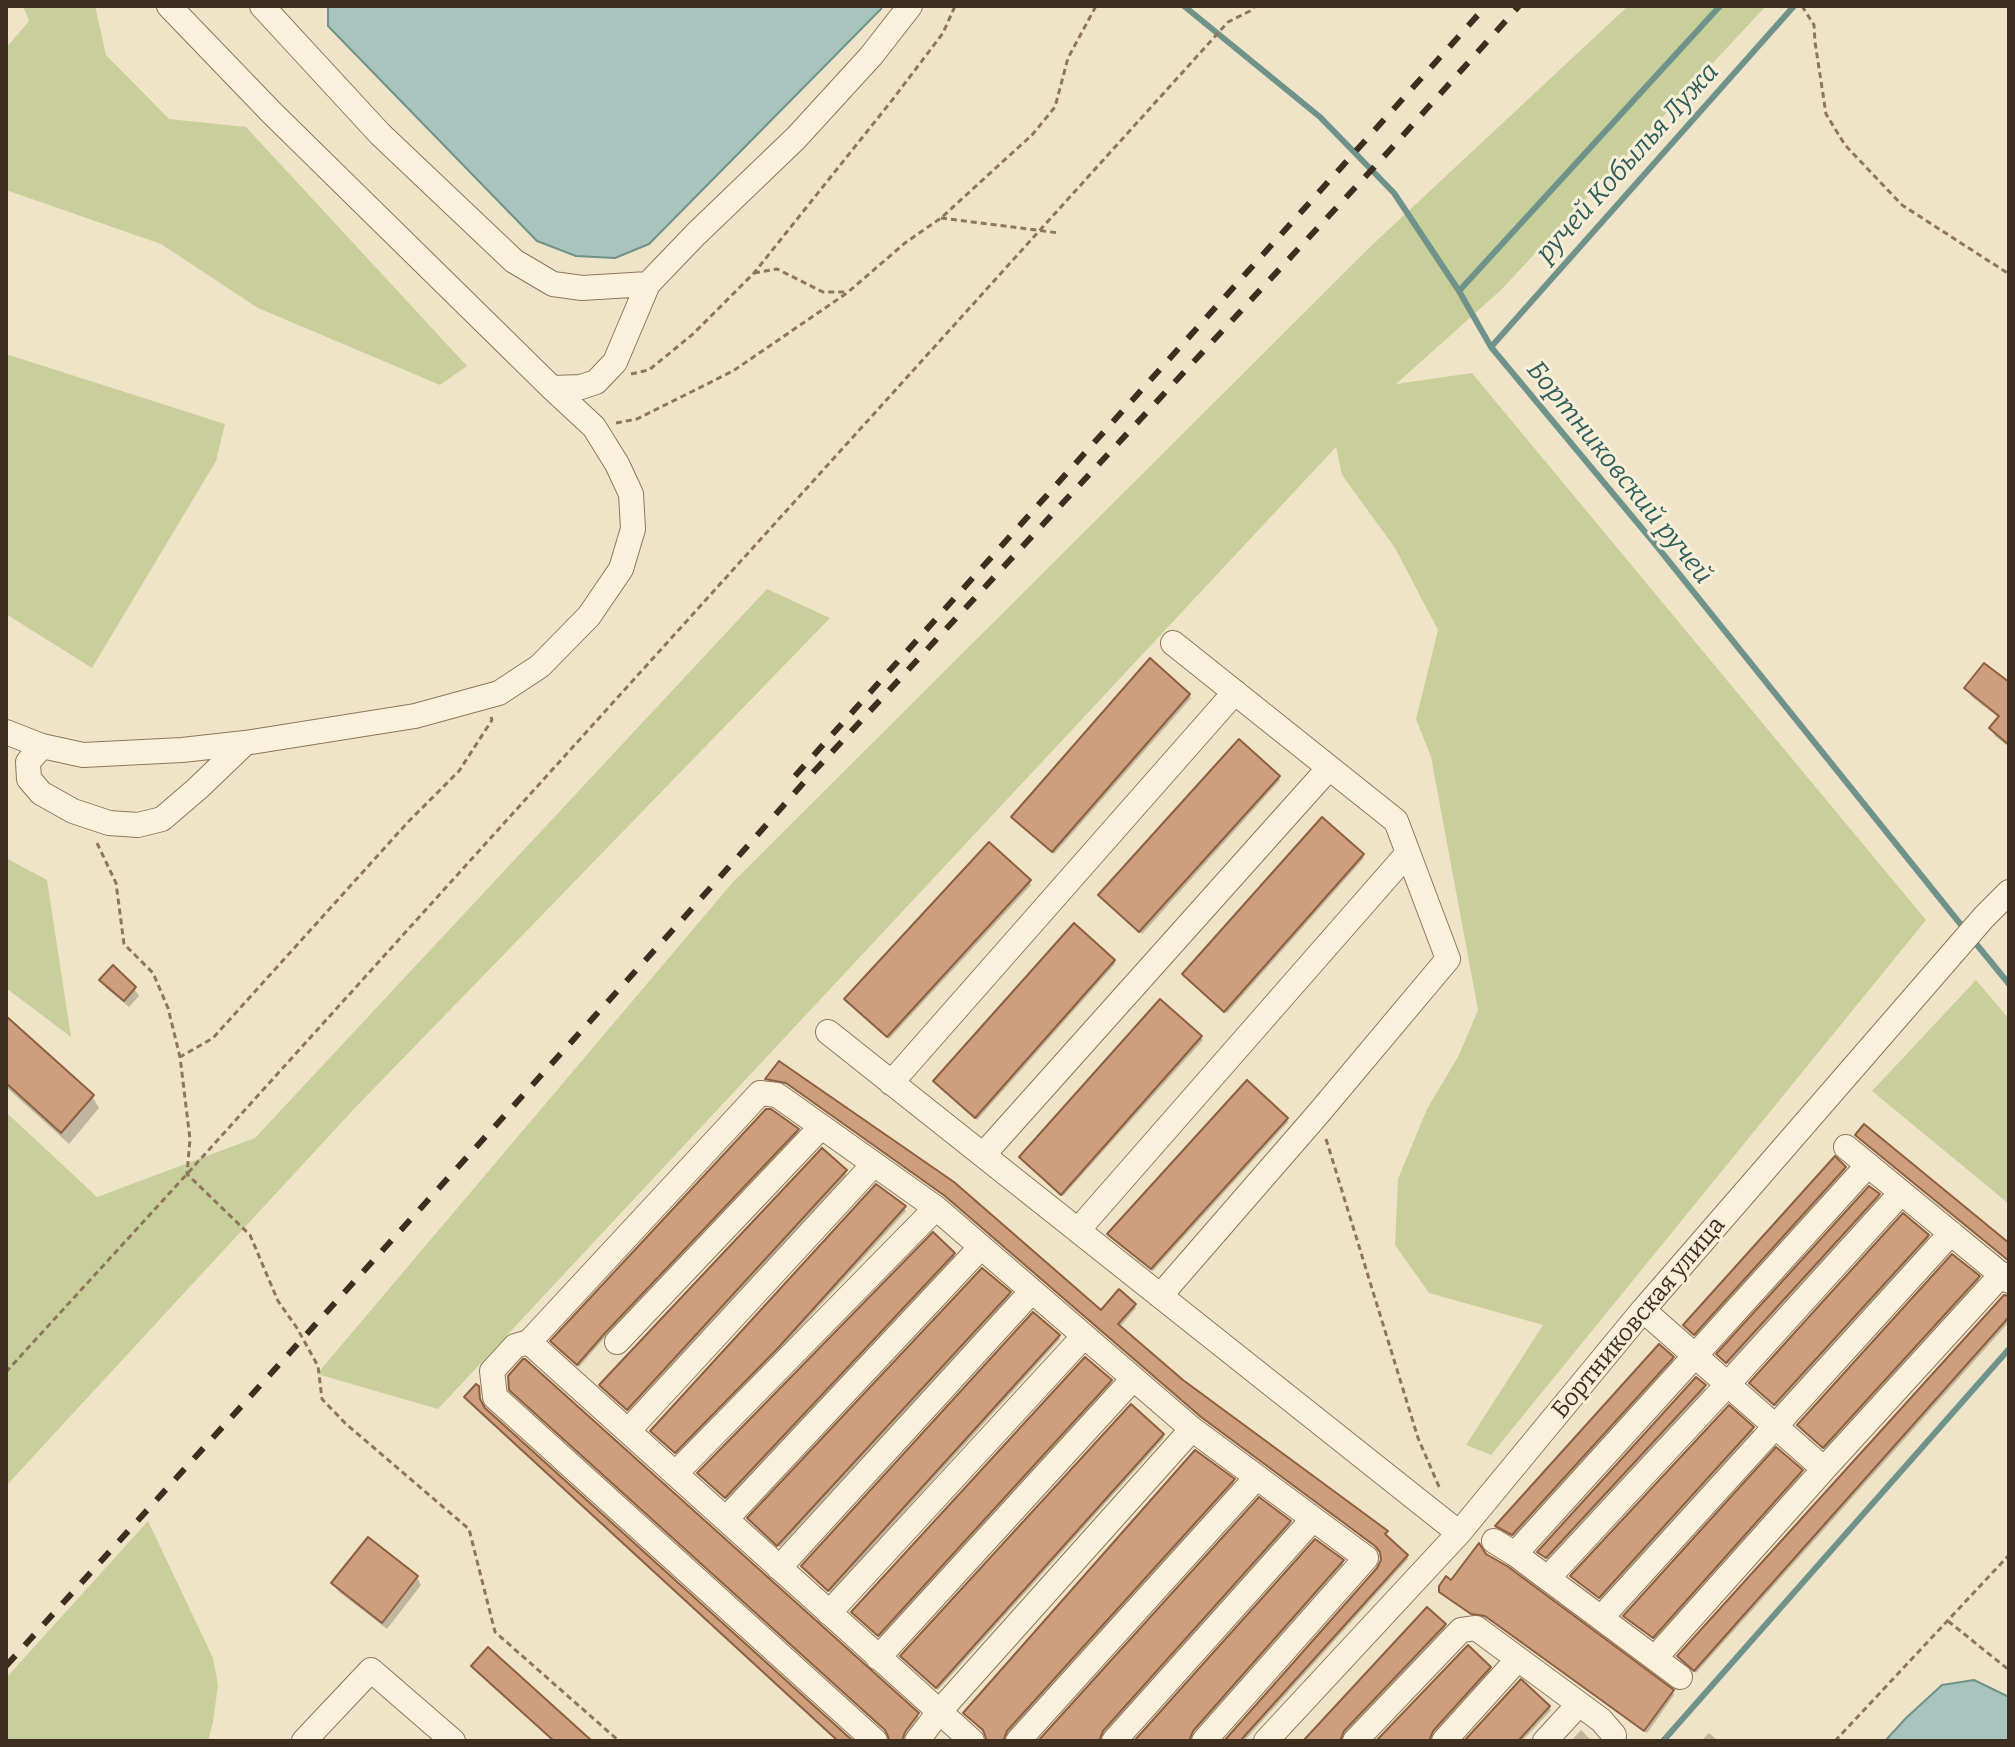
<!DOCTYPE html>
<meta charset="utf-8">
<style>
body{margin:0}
#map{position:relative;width:2015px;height:1747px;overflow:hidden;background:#f0e4c8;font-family:Bitter,serif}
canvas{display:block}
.frame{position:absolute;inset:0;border:8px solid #3d2e20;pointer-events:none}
</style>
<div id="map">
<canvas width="2015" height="1747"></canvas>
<div class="frame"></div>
</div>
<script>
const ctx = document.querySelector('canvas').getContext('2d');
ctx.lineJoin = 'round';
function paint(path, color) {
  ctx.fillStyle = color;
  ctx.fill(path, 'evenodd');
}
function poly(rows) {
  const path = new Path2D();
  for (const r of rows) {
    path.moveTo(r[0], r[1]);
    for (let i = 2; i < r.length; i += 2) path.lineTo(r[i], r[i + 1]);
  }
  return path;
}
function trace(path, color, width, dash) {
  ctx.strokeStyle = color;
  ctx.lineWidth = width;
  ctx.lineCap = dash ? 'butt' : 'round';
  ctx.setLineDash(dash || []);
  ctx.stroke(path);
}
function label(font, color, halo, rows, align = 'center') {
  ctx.font = font + ' Bitter,serif';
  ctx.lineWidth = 6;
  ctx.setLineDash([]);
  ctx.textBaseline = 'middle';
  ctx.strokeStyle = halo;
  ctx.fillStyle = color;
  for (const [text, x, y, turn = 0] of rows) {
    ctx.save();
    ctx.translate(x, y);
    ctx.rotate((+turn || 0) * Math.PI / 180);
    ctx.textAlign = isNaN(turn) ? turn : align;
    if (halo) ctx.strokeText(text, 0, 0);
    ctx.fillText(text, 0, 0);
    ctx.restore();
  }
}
paint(poly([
 [23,6,95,6,106,55,169,119,246,127,467,366,440,385,258,308,161,244,6,190,6,48,29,21],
 [1628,6,1766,6,1501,290,1396,384,1472,373,1926,920,1491,1455,1466,1445,1543,1325,1429,1293,1395,1245,1398,1179,1427,1109,1459,1055,1478,1010,1431,757,1416,719,1438,630,1395,548,1342,475,1336,447,438,1409,317,1374,733,882,1371,246],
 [6,354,225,424,216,461,92,668,6,614],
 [767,589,830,618,353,1110,6,1486,6,1112,97,1197,255,1138],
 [6,858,47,880,71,1037,6,988],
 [1976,980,2009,1019,2009,1204,1872,1091],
 [148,1521,213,1658,218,1685,213,1722,208,1741,6,1741,6,1678]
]), '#c9cf9b');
const water = poly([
 [328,6,882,6,881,9,649,244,615,258,576,256,537,241,328,26,328,6],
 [1974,1680,2009,1697,2009,1741,1885,1741,1906,1718,1942,1685,1974,1680]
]);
paint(water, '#a9c4bc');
trace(water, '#6f938a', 2);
paint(poly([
 [2009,686,2009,747,1995,736,1991,728,1999,718,1971,696,1967,688],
 [1189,695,1191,698,1054,854,1015,820],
 [1278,777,1280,780,1142,934,1102,898],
 [1362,855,1364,858,1227,1013,1186,977],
 [1029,882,1031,885,889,1039,849,1002],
 [1114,961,1115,964,977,1120,937,1084],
 [102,980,134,988,139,996,129,1007,106,988],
 [1161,1001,1203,1040,1063,1196,1023,1161],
 [6,1018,92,1096,99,1108,69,1144,6,1087],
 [779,1063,1101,1312,1134,1305,1136,1308,1119,1328,1181,1382,1386,1533,1388,1536,1386,1538,1407,1556,1408,1559,1244,1741,1227,1741,1383,1562,1382,1553,1379,1549,1205,1420,949,1199,789,1085,769,1081,768,1079],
 [1287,1119,1288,1122,1153,1271,1111,1237,1109,1235],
 [797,1130,799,1133,607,1335,579,1367,555,1344],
 [1845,1168,1846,1171,1696,1336,1687,1329],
 [845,1172,847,1175,629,1412,603,1388],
 [1878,1195,1880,1198,1729,1365,1720,1358],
 [904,1208,906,1211,779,1351,677,1455,654,1434],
 [1928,1236,1929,1239,1777,1407,1753,1386],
 [953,1254,955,1257,727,1500,701,1476],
 [1978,1278,1980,1280,1825,1450,1801,1428],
 [1009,1294,1011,1296,780,1547,751,1522],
 [2009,1297,2009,1322,1696,1673,1681,1659],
 [1059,1336,1060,1339,831,1593,805,1570,803,1567],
 [1672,1358,1674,1361,1514,1537,1499,1529,1497,1526],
 [1696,1379,1706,1390,1548,1560,1541,1555,1540,1552],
 [1110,1381,1112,1384,880,1638,855,1615],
 [1752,1429,1754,1432,1601,1600,1574,1579,1572,1577],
 [1162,1435,1164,1438,938,1690,904,1659],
 [1801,1472,1803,1475,1655,1640,1627,1619],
 [1233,1481,1235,1484,1008,1734,1004,1741,988,1741,988,1737,967,1716],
 [1289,1522,1291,1525,1104,1734,1100,1741,1041,1741],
 [1485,1555,1673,1692,1674,1695,1647,1733,1488,1619,1474,1616,1441,1594,1439,1591],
 [1342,1562,1344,1565,1194,1734,1191,1741,1137,1741],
 [417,1577,421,1585,387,1629,338,1591,334,1584],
 [1444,1626,1446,1629,1345,1734,1341,1741,1306,1741],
 [1489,1668,1491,1671,1434,1734,1431,1741,1378,1741],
 [1549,1707,1551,1710,1522,1741,1468,1741],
 [917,1715,919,1718,906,1736,905,1741,891,1741,889,1733],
 [1581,1730,1592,1741,1571,1741],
 [1709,1733,1718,1741,1701,1741]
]), '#0003');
trace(poly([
 [1184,6,1320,117,1394,193,1459,291,1491,347,1655,544,1966,931],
 [1459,291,1720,6],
 [1491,347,1794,6],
 [1973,940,2009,984],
 [1663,1741,2009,1349]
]), '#6f938a', 6);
const building = poly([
 [1150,658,1190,694,1052,852,1011,817,1150,658],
 [1984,663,2009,682,2009,745,1989,728,1999,716,1964,688,1984,663],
 [1239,739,1280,776,1139,932,1098,895,1239,739],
 [1322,817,1364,854,1224,1012,1182,974,1322,817],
 [989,842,1031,880,887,1037,844,999,989,842],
 [1074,923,1115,960,975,1118,933,1081,1074,923],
 [113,965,136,987,124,1001,99,980,113,965],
 [1160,999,1202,1036,1061,1195,1019,1157,1160,999],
 [6,1016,94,1095,61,1133,6,1083,6,1016],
 [779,1061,954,1182,1101,1310,1119,1289,1136,1304,1118,1324,1183,1380,1388,1531,1385,1534,1408,1555,1240,1741,1224,1741,1377,1568,1381,1560,1380,1552,1375,1546,1201,1417,945,1196,786,1083,765,1079,779,1061],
 [1247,1080,1288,1118,1151,1269,1107,1234,1247,1080],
 [766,1109,771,1109,799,1129,606,1332,577,1365,550,1341,766,1109],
 [1864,1124,2009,1243,2009,1261,1855,1135,1864,1124],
 [822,1148,847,1170,627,1410,599,1385,822,1148],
 [1835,1156,1846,1167,1694,1335,1683,1325,1835,1156],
 [876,1184,906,1206,778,1348,675,1453,650,1431,876,1184],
 [1869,1186,1880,1194,1726,1363,1716,1354,1869,1186],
 [1903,1213,1929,1235,1774,1405,1749,1383,1903,1213],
 [933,1232,955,1253,725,1498,697,1473,933,1232],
 [1952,1254,1980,1276,1823,1448,1797,1425,1952,1254],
 [982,1268,1011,1292,777,1546,747,1518,982,1268],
 [2004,1295,2009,1296,2009,1317,1694,1671,1677,1656,2004,1295],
 [1033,1312,1060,1335,828,1591,801,1566,1033,1312],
 [1659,1344,1674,1357,1512,1535,1495,1526,1659,1344],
 [1085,1357,1112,1380,878,1636,851,1612,1085,1357],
 [523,1359,525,1359,919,1713,905,1732,902,1741,890,1741,885,1730,509,1390,508,1376,523,1359],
 [1696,1377,1706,1385,1546,1558,1537,1552,1696,1377],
 [476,1384,479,1386,480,1399,485,1408,853,1741,838,1741,464,1397,476,1384],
 [1131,1404,1164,1434,936,1688,900,1656,1131,1404],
 [1729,1405,1754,1427,1599,1598,1570,1576,1729,1405],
 [1776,1447,1803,1470,1653,1638,1623,1616,1776,1447],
 [1195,1450,1235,1479,1007,1731,1003,1741,987,1741,983,1730,963,1713,1195,1450],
 [1259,1497,1291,1521,1103,1731,1099,1741,1038,1741,1259,1497],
 [368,1537,418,1576,382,1623,331,1583,368,1537],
 [1315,1539,1344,1560,1193,1731,1189,1741,1134,1741,1315,1539],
 [1479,1543,1486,1554,1507,1566,1674,1690,1644,1731,1485,1616,1471,1614,1439,1592,1439,1586,1446,1576,1451,1580,1479,1543],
 [1427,1607,1446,1624,1344,1731,1340,1741,1303,1741,1427,1607],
 [1468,1645,1491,1667,1433,1731,1429,1741,1376,1741,1468,1645],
 [488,1647,592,1741,554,1741,471,1666,488,1647],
 [1521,1679,1550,1706,1518,1741,1464,1741,1521,1679]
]);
paint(building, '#cf9f7d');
trace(building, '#8d5f41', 2);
const minor = poly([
 [262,6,380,134,514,261,553,284,582,288,648,284],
 [552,388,581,387,596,382,615,362,648,284,696,234,796,138,871,56,910,6],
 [6,732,42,746,83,755,182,750,245,743,415,716,499,693,540,666,589,616,621,569,633,529,631,494,617,464,594,427,552,388,272,113,169,6],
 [42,746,28,762,29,779,41,793,73,811,109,823,138,825,162,819,197,789,245,743],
 [828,1032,1459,1533],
 [891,1083,1235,692],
 [1846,1147,2009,1281],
 [983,1155,1329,768],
 [1078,1230,1408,853],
 [1160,1296,1318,1114,1448,959,1396,821,1173,643],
 [1643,1310,1824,1469,2002,1274],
 [529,1342,515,1346,492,1371,495,1397,875,1741],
 [617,1342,821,1127],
 [628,1431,874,1164],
 [675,1474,936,1208],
 [726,1519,981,1247],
 [1494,1541,1515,1554,1680,1677],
 [1515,1554,1868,1165],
 [779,1568,1032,1291],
 [1548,1578,1727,1385,1901,1193],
 [829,1613,1084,1336],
 [1601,1618,1951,1233],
 [878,1658,1133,1379],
 [1655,1658,1824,1469],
 [304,1741,371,1670,453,1741],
 [917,1741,939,1712,1192,1429],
 [972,1741,529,1342,760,1093,777,1095,936,1208,1192,1429,1366,1558,1204,1741],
 [1018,1741,1257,1477],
 [1114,1741,1313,1519],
 [1266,1741,1459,1533,1643,1310,1984,917,2009,892],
 [1355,1741,1461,1630,1476,1628,1601,1720,1614,1735,1613,1741],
 [1444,1741,1518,1659],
 [1545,1741,1579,1704]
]);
trace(minor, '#8d765c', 26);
trace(poly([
 [1802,6,1814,25,1815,42,1826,114,1845,145,1902,205,2009,274],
 [941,218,1059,233],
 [754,273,777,269,823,292,845,292],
 [631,374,649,370,693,334,754,273,893,99,943,33,955,6],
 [616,423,637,419,733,371,847,293,905,243,941,218,1032,135,1055,107,1068,58,1096,6],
 [491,717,492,720,459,771,408,822,213,1038,180,1057,190,1139,187,1174,250,1235,278,1301,297,1328,318,1366,322,1399,346,1424,469,1529,495,1632,619,1741],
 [97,843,116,883,124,944,153,973,168,1008,180,1057],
 [1326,1139,1418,1438,1440,1489],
 [6,1372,187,1174,1228,22,1250,11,1255,6],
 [1948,1621,2009,1670],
 [1835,1741,2009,1555]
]), '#8d765c', 3, [6, 4]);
trace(minor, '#faf1dc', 24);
trace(poly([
 [795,776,1486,6],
 [6,1666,680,922,807,779,1389,151,1519,6]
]), '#3d2e20', 6, [14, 14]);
label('24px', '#3d2e20', '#f7eed8', [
 ["Бортниковская улица",1639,1318,-50]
]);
label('italic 26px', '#2f5d5a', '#f7eed8', [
 ["ручей Кобылья Лужа",1628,163,-48],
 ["Бортниковский ручей",1619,473,51]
]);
</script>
